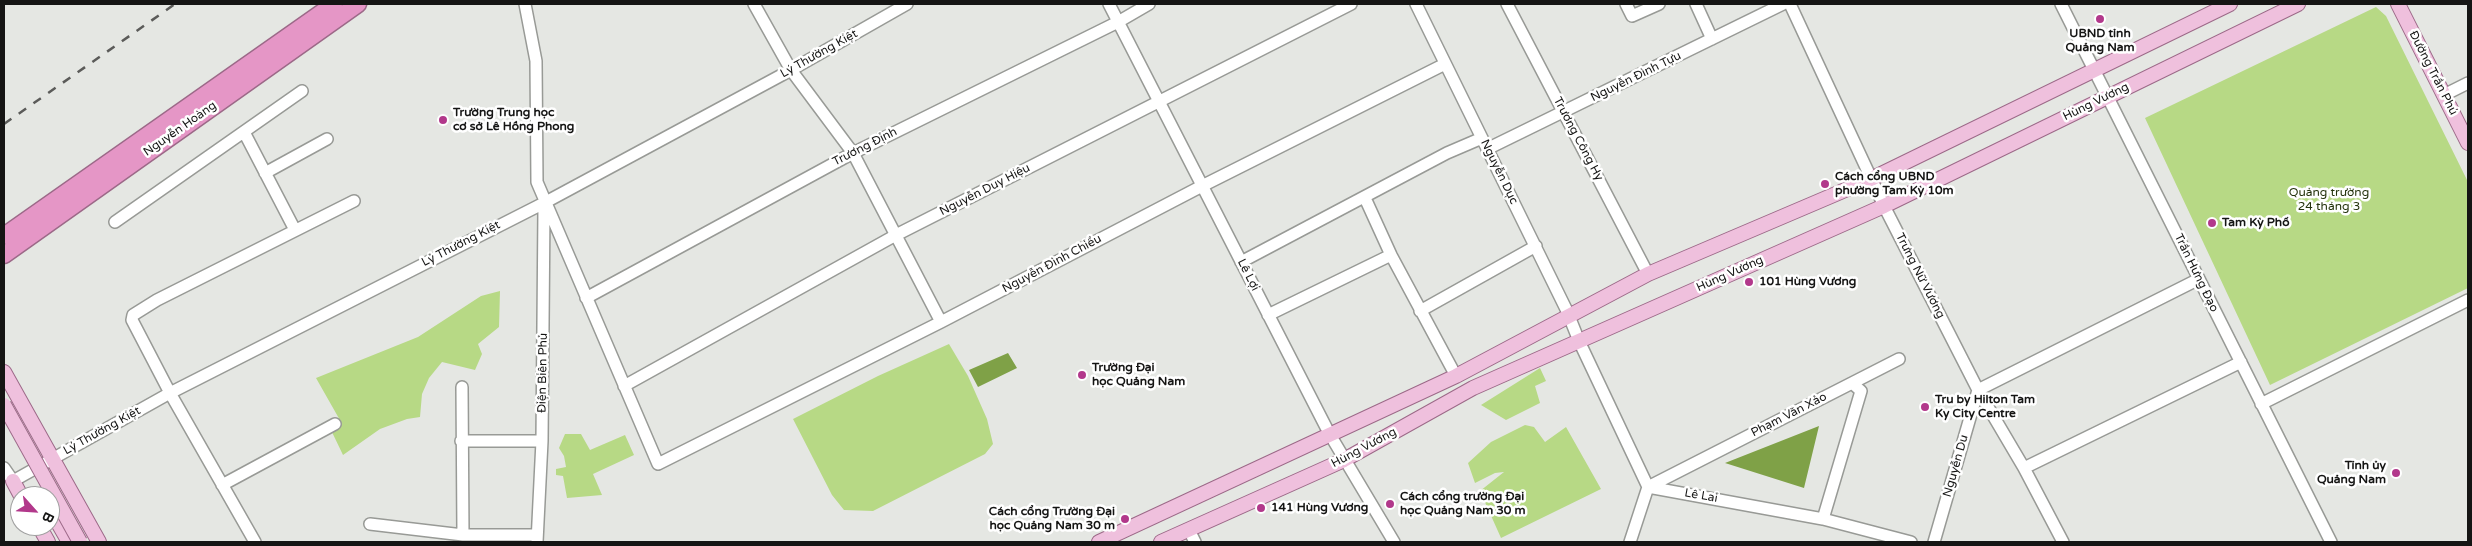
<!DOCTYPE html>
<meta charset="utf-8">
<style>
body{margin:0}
#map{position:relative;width:2472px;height:546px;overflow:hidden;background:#e5e7e3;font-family:"Varela Round",sans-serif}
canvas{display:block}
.frame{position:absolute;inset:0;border:5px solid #151514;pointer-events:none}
.north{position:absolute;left:10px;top:486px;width:50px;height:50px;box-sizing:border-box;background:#fff;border:1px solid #a1a1a1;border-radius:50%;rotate:116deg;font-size:14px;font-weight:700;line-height:20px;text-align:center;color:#151514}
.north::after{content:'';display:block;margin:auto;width:18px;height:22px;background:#b2388b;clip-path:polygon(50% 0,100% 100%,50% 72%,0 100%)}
</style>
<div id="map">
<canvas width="2472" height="546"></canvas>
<div class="frame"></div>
<div class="north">B</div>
</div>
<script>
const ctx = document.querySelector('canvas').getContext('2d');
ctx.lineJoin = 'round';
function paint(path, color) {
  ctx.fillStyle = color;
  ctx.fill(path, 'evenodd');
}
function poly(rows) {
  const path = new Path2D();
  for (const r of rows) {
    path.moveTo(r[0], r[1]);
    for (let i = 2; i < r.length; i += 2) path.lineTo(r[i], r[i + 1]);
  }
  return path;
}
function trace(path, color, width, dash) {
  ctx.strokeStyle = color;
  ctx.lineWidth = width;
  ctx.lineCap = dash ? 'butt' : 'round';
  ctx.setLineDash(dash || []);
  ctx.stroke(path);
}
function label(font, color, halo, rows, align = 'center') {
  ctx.font = font + ' "Varela Round",sans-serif';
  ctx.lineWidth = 5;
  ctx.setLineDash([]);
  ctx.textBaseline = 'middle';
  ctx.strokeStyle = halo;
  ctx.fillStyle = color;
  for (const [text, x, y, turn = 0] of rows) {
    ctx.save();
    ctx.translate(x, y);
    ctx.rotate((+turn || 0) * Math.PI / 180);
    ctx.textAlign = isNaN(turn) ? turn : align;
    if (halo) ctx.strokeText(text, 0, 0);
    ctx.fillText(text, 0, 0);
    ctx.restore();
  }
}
paint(poly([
 [2376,7,2386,16,2468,182,2468,288,2270,385,2145,118],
 [500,291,499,327,478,344,482,354,475,370,442,362,429,378,422,394,420,417,407,419,380,429,343,455,331,430,341,422,316,378,418,337,481,296],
 [949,344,968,376,987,419,993,444,985,454,873,511,844,510,832,495,793,419,878,376],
 [1540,368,1546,381,1535,386,1540,403,1506,420,1481,405],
 [1525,425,1534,427,1545,442,1566,427,1601,489,1501,538,1480,491,1504,472,1495,473,1475,483,1468,463,1491,442],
 [565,434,581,434,590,450,625,435,634,455,593,474,602,495,567,498,563,476,556,475,556,469,566,467,564,456,559,448]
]), '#b7d985');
paint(poly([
 [1008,353,1017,368,978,387,969,370],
 [1819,426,1804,488,1725,463]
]), '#7fa147');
const minor = poly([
 [525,4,536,61,537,182,658,464,941,322,1202,186,1445,64],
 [754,4,791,70,853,153,941,322],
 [1109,4,1329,433,1394,542],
 [1416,4,1567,311,1579,341,1648,487,1823,519,1911,542],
 [1507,4,1648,274],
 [1626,4,1632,16,1659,4],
 [1696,4,1712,39],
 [1790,4,1884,206,1978,390,2024,468,2063,542],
 [2061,4,2331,542],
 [2444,95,2468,83],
 [244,132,295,230],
 [1487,149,1783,4],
 [265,173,327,139],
 [1365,198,1391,255,1456,376],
 [115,222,302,91],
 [1241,262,1447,153,1482,138],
 [586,298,853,153,1118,22,1149,4],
 [1420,311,1536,246],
 [1268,315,1391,255],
 [1852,383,1899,359],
 [624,386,896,235,1351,4],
 [462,387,463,535],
 [1978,390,2199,279],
 [2261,404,2468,300],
 [461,441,542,441],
 [4,468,13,481,170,393,544,203,791,70,907,4],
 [2024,468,2241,362],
 [222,485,335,424],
 [370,524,463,535,537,535],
 [1189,530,1195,542],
 [255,542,170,393,132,320,133,315,157,300,354,201],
 [537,542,542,441,544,207],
 [1630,542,1648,487,1852,383,1861,391,1823,519],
 [1934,542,1978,390]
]);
const major = poly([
 [2398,4,2468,143],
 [4,372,99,542],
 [13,481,21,496],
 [50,509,69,542],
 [39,526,48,542],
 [1099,542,1456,376,1648,274,1871,179,2230,4],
 [1161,542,1344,460,1473,388,1884,206,2298,4]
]);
const highway = poly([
 [4,236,334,4],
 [4,255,358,4]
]);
trace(minor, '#989a96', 14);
trace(major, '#9c6988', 16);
trace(highway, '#9c6988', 19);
trace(minor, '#fff', 11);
trace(major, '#efc0dd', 14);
trace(highway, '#e596c6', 16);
trace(poly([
 [4,124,175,4]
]), '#5b5b59', 2.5, [9, 9]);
const majorBridge = poly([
 [4,405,80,542]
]);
trace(majorBridge, '#9c6988', 16, []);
trace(majorBridge, '#efc0dd', 14);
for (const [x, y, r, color] of [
 [2100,19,5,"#b2388b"],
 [443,120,5,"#b2388b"],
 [1825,184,5,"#b2388b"],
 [2212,223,5,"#b2388b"],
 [1749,282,5,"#b2388b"],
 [1082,375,5,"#b2388b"],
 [1925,407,5,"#b2388b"],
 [2396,473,5,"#b2388b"],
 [1390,504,5,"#b2388b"],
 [1261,508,5,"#b2388b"],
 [1125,519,5,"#b2388b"]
]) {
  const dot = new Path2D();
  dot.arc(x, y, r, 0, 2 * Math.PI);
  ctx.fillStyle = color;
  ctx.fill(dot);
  trace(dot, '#fff', 2);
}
label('bold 12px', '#151514', '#fff', [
 ["UBND tỉnh",2100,34,"center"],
 ["Quảng Nam",2100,48,"center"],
 ["Trường Trung học",453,113],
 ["cơ sở Lê Hồng Phong",453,127],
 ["Cách cổng UBND",1835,177],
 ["phường Tam Kỳ 10m",1835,191],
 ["Tam Kỳ Phố",2222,223],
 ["101 Hùng Vương",1759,282],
 ["Trường Đại",1092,368],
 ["học Quảng Nam",1092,382],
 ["Tru by Hilton Tam",1935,400],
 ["Ky City Centre",1935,414],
 ["Tỉnh ủy",2386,466,"right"],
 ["Quảng Nam",2386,480,"right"],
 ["Cách cổng trường Đại",1400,497],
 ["học Quảng Nam 30 m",1400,511],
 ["141 Hùng Vương",1271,508],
 ["Cách cổng Trường Đại",1115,512,"right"],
 ["học Quảng Nam 30 m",1115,526,"right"]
], 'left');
label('12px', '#151514', '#fff', [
 ["Lý Thường Kiệt",819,54,-29],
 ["Đường Trần Phú",2433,73,63],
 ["Nguyễn Đình Tựu",1636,77,-26],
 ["Hùng Vương",2096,102,-26],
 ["Nguyễn Hoàng",180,129,-35],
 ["Trương Công Hy",1578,139,62],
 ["Trương Định",865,147,-27],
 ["Nguyễn Dục",1499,172,64],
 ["Nguyễn Duy Hiệu",985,190,-27],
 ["Lý Thường Kiệt",461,244,-27],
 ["Nguyễn Đình Chiểu",1052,264,-28],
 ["Trần Hưng Đạo",2196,273,64],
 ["Hùng Vương",1730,274,-24],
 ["Lê Lợi",1248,275,63],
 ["Trưng Nữ Vương",1920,276,63],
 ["Điện Biên Phủ",543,373,-89],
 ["Phạm Văn Xảo",1789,415,-27],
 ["Lý Thường Kiệt",102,431,-29],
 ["Hùng Vương",1364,448,-28],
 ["Nguyễn Du",1956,466,-74],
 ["Lê Lai",1701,496,10]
]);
label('12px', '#24320c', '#fff', [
 ["Quảng trường",2329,193],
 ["24 tháng 3",2329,207]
]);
</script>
